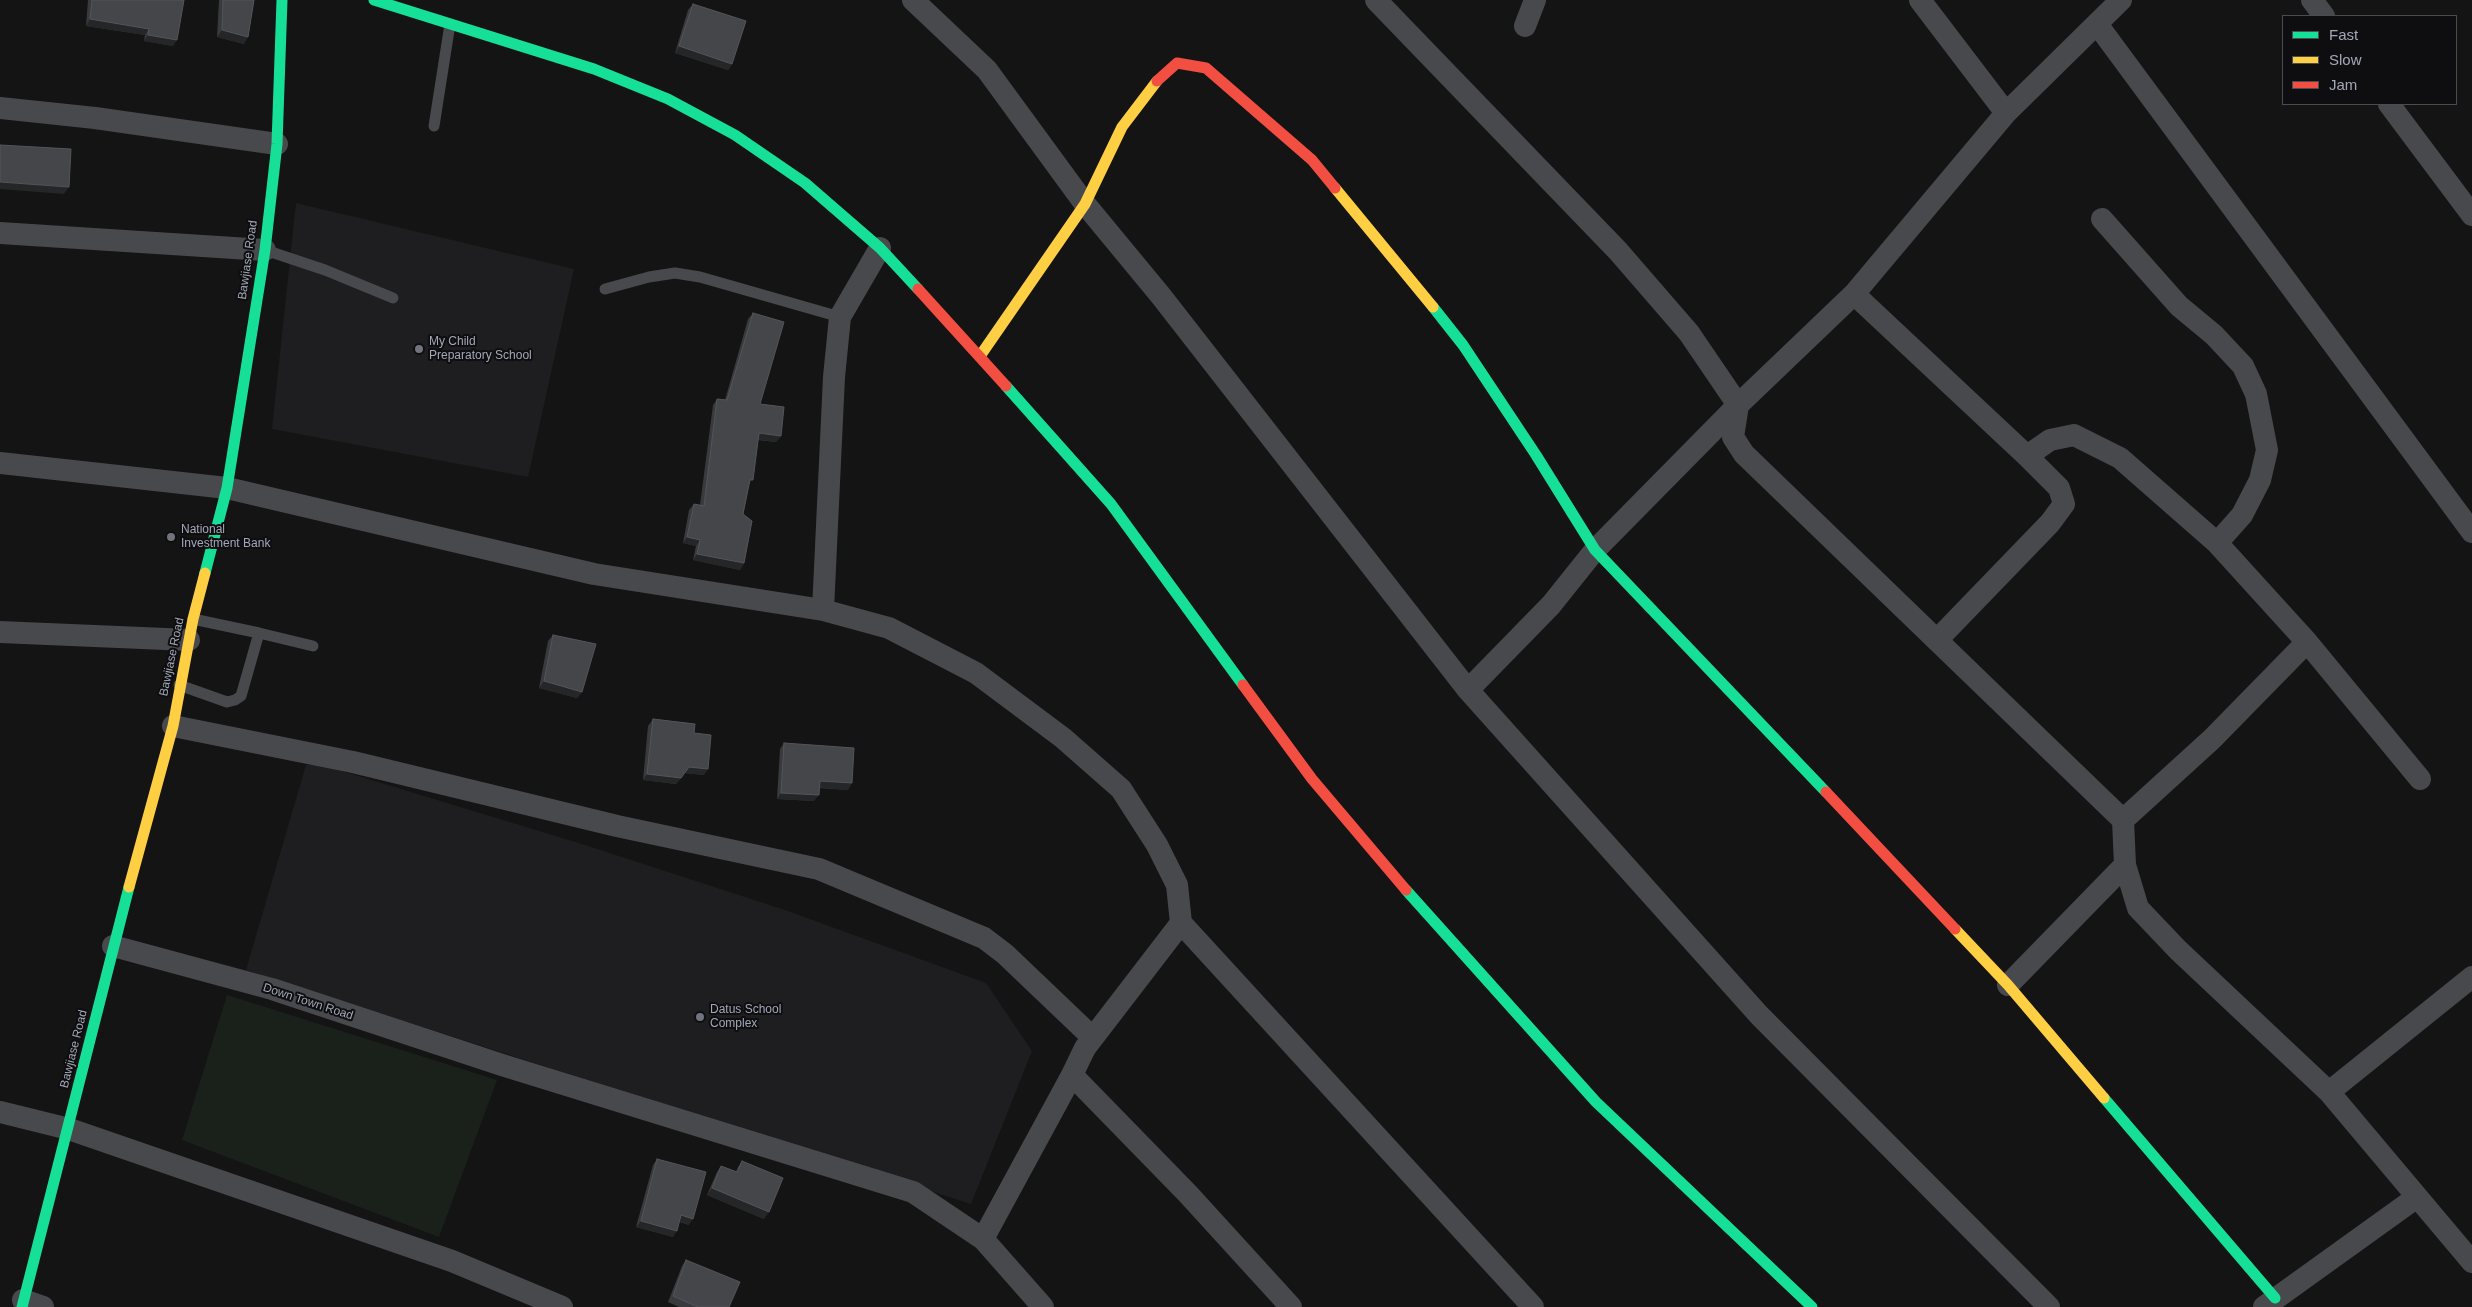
<!DOCTYPE html>
<style>
body{margin:0}
#map{position:relative;width:2472px;height:1307px;overflow:hidden;background:#141414;font-family:Helvetica,sans-serif}
canvas{display:block}
.legend{position:absolute;left:2282px;top:15px;width:175px;height:90px;box-sizing:border-box;background:#0e0e10;border:1px solid #4a4c53;margin:0;padding:6px 9px;list-style:none;font-size:15px;color:#a3a8b7}
.legend li{display:flex;align-items:center;gap:10px;height:25px}
.legend b{width:25px;border:1px solid #4a4c53}
</style>
<div id="map">
<canvas width="2472" height="1307"></canvas>
<ul class="legend">
<li><b style="height:6px;background:#16e098"></b>Fast</li>
<li><b style="height:6px;background:#ffcf43"></b>Slow</li>
<li><b style="height:6px;background:#f24e42"></b>Jam</li>
</ul>
</div>
<script>
const ctx = document.querySelector('canvas').getContext('2d');
ctx.lineJoin = 'round';
function paint(path, color) {
  ctx.fillStyle = color;
  ctx.fill(path, 'evenodd');
}
function poly(rows) {
  const path = new Path2D();
  for (const r of rows) {
    path.moveTo(r[0], r[1]);
    for (let i = 2; i < r.length; i += 2) path.lineTo(r[i], r[i + 1]);
  }
  return path;
}
function trace(path, color, width, dash) {
  ctx.strokeStyle = color;
  ctx.lineWidth = width;
  ctx.lineCap = dash ? 'butt' : 'round';
  ctx.setLineDash(dash || []);
  ctx.stroke(path);
}
function label(font, color, halo, rows, align = 'center') {
  ctx.font = font + ' Helvetica,sans-serif';
  ctx.lineWidth = 4;
  ctx.setLineDash([]);
  ctx.textBaseline = 'middle';
  ctx.strokeStyle = halo;
  ctx.fillStyle = color;
  for (const [text, x, y, turn = 0] of rows) {
    ctx.save();
    ctx.translate(x, y);
    ctx.rotate((+turn || 0) * Math.PI / 180);
    ctx.textAlign = isNaN(turn) ? turn : align;
    if (halo) ctx.strokeText(text, 0, 0);
    ctx.fillText(text, 0, 0);
    ctx.restore();
  }
}
paint(poly([
 [296,203,574,269,528,477,272,429],
 [306,765,322,765,582,844,785,910,986,983,1032,1051,971,1204,246,970]
]), '#1e1e20');
paint(poly([
 [227,995,497,1080,439,1237,182,1140]
]), '#1a211b');
trace(poly([
 [434,126,450,24],
 [265,250,325,270,393,298],
 [605,289,649,277,675,273,700,277,840,317],
 [259,633,313,646],
 [179,685,227,702,235,700,241,696,259,633,193,619]
]), '#48494d', 11);
trace(poly([
 [913,0,987,70,1085,204,1161,296,1468,690,1759,1015,2049,1307],
 [1376,0,1618,251,1689,333,1738,405,1733,437,1744,454,2123,820,2125,865,2138,908,2178,950,2329,1092,2472,1262],
 [1920,0,2006,113],
 [2312,0,2324,16],
 [2097,24,2472,532],
 [1525,26,1535,0],
 [2389,104,2472,215],
 [0,108,95,118,277,144],
 [2102,219,2179,306,2214,335,2243,366,2256,394,2267,450,2260,480,2242,515,2217,543],
 [0,233,265,250],
 [1854,294,2027,456,2059,488,2064,504,2050,523,1937,640],
 [2027,456,2050,440,2074,435,2120,458,2217,543,2307,642,2420,779],
 [0,463,227,488,594,574,823,610,889,628,976,673,1063,738,1121,789,1157,845,1177,885,1181,923],
 [823,610,834,377,840,317,880,248],
 [0,632,189,640],
 [1468,690,1551,605,1595,550,1738,405,1854,294,2006,113,2121,0],
 [173,726,353,762,617,826,819,869,984,938,1005,954,1092,1037],
 [2123,820,2212,739,2307,642],
 [113,946,272,989,502,1065,913,1192,983,1239,1043,1307],
 [2008,985,2125,865],
 [1072,1075,1188,1194,1291,1307],
 [2329,1092,2472,977],
 [0,1112,69,1129,452,1261,562,1307],
 [983,1239,1072,1075,1085,1048,1181,923,1533,1307],
 [23,1300,43,1307],
 [2264,1307,2417,1197]
]), '#48494d', 22);
trace(poly([
 [374,0,594,69,668,99,735,135,805,183,880,248,918,289],
 [1433,307,1463,345,1536,455,1595,550,1826,792],
 [1006,386,1111,504,1243,685],
 [205,573,227,488,265,250,277,144,282,0],
 [1406,890,1596,1102,1812,1307],
 [2104,1098,2275,1298],
 [22,1307,129,887]
]), '#16e098', 11);
trace(poly([
 [1335,188,1433,307],
 [980,356,1085,204,1122,127,1157,81],
 [129,887,173,726,193,619,205,573],
 [1955,929,2008,985,2104,1098]
]), '#ffcf43', 11);
trace(poly([
 [1157,81,1177,63,1206,68,1312,160,1335,188],
 [918,289,1006,386],
 [1243,685,1312,779,1406,890],
 [1826,792,1955,929]
]), '#f24e42', 11);
paint(poly([
 [88,0,184,0,173,46,144,41,145,35,86,26],
 [219,0,254,0,244,44,217,37],
 [693,4,732,64,728,70,675,53,688,10],
 [753,313,760,404,781,436,776,442,758,440,743,514,744,563,740,570,693,560,696,546,683,543,689,510,694,504,700,505,713,405,717,399,725,400,748,319],
 [553,635,582,692,577,698,539,688,548,641],
 [653,719,694,733,704,775,685,773,676,784,643,780,648,726],
 [784,743,848,790,819,788,814,801,777,799,780,749],
 [657,1159,689,1225,679,1222,673,1237,636,1227,653,1165],
 [742,1161,764,1219,707,1195,717,1172,721,1166,736,1172,738,1167],
 [686,1260,729,1307,679,1307,668,1302,682,1266]
]), '#393a3d');
paint(poly([
 [90,19,149,29,145,35,86,26],
 [222,30,248,37,244,44,217,37],
 [148,35,177,40,173,46,144,41],
 [679,46,732,64,728,70,675,53],
 [0,182,69,187,64,194,0,189],
 [759,433,781,436,776,442,755,439],
 [687,537,700,540,696,546,683,543],
 [697,554,744,563,740,570,693,560],
 [544,681,582,692,577,698,539,688],
 [689,767,708,769,704,775,685,773,676,784,643,780,647,774],
 [820,781,852,783,848,790,815,787],
 [781,793,819,795,814,801,777,799],
 [712,1188,769,1212,764,1219,707,1195],
 [681,1215,693,1219,689,1225,676,1221],
 [641,1221,677,1231,673,1237,636,1227]
]), '#252627');
const building = poly([
 [92,0,184,0,177,40,148,35,149,29,90,19,92,0],
 [223,0,254,0,248,37,222,30,223,0],
 [693,4,746,21,732,64,679,46,693,4],
 [0,145,71,149,69,187,0,182,0,145],
 [753,313,784,322,760,404,784,407,781,436,759,433,753,480,750,480,743,514,752,521,744,563,697,554,700,540,687,537,694,504,704,506,717,399,727,400,753,313],
 [553,635,596,644,582,692,544,681,553,635],
 [653,719,695,724,694,733,711,735,708,769,689,767,681,778,647,774,653,719],
 [784,743,854,748,852,783,820,781,819,795,781,793,784,743],
 [657,1159,706,1172,693,1219,681,1215,677,1231,641,1221,657,1159],
 [742,1161,783,1178,769,1212,712,1188,721,1166,737,1172,742,1161],
 [686,1260,740,1282,729,1307,698,1307,673,1296,686,1260]
]);
paint(building, '#44464a');
trace(building, '#53555b', 1);
for (const [x, y, r, color] of [
 [419,349,5,"#71747e"],
 [171,537,5,"#71747e"],
 [700,1017,5,"#71747e"]
]) {
  const dot = new Path2D();
  dot.arc(x, y, r, 0, 2 * Math.PI);
  ctx.fillStyle = color;
  ctx.fill(dot);
  trace(dot, '#0e0e10', 2);
}
label('12px', '#a3a8b7', '#0e0e10', [
 ["Bawjiase Road",248,260,-82],
 ["Bawjiase Road",172,657,-78],
 ["Down Town Road",308,1002,18],
 ["Bawjiase Road",74,1049,-76]
]);
label('12px', '#a3a8b7', '#0e0e10', [
 ["My Child",429,342],
 ["Preparatory School",429,356],
 ["National",181,530],
 ["Investment Bank",181,544],
 ["Datus School",710,1010],
 ["Complex",710,1024]
], 'left');
</script>
